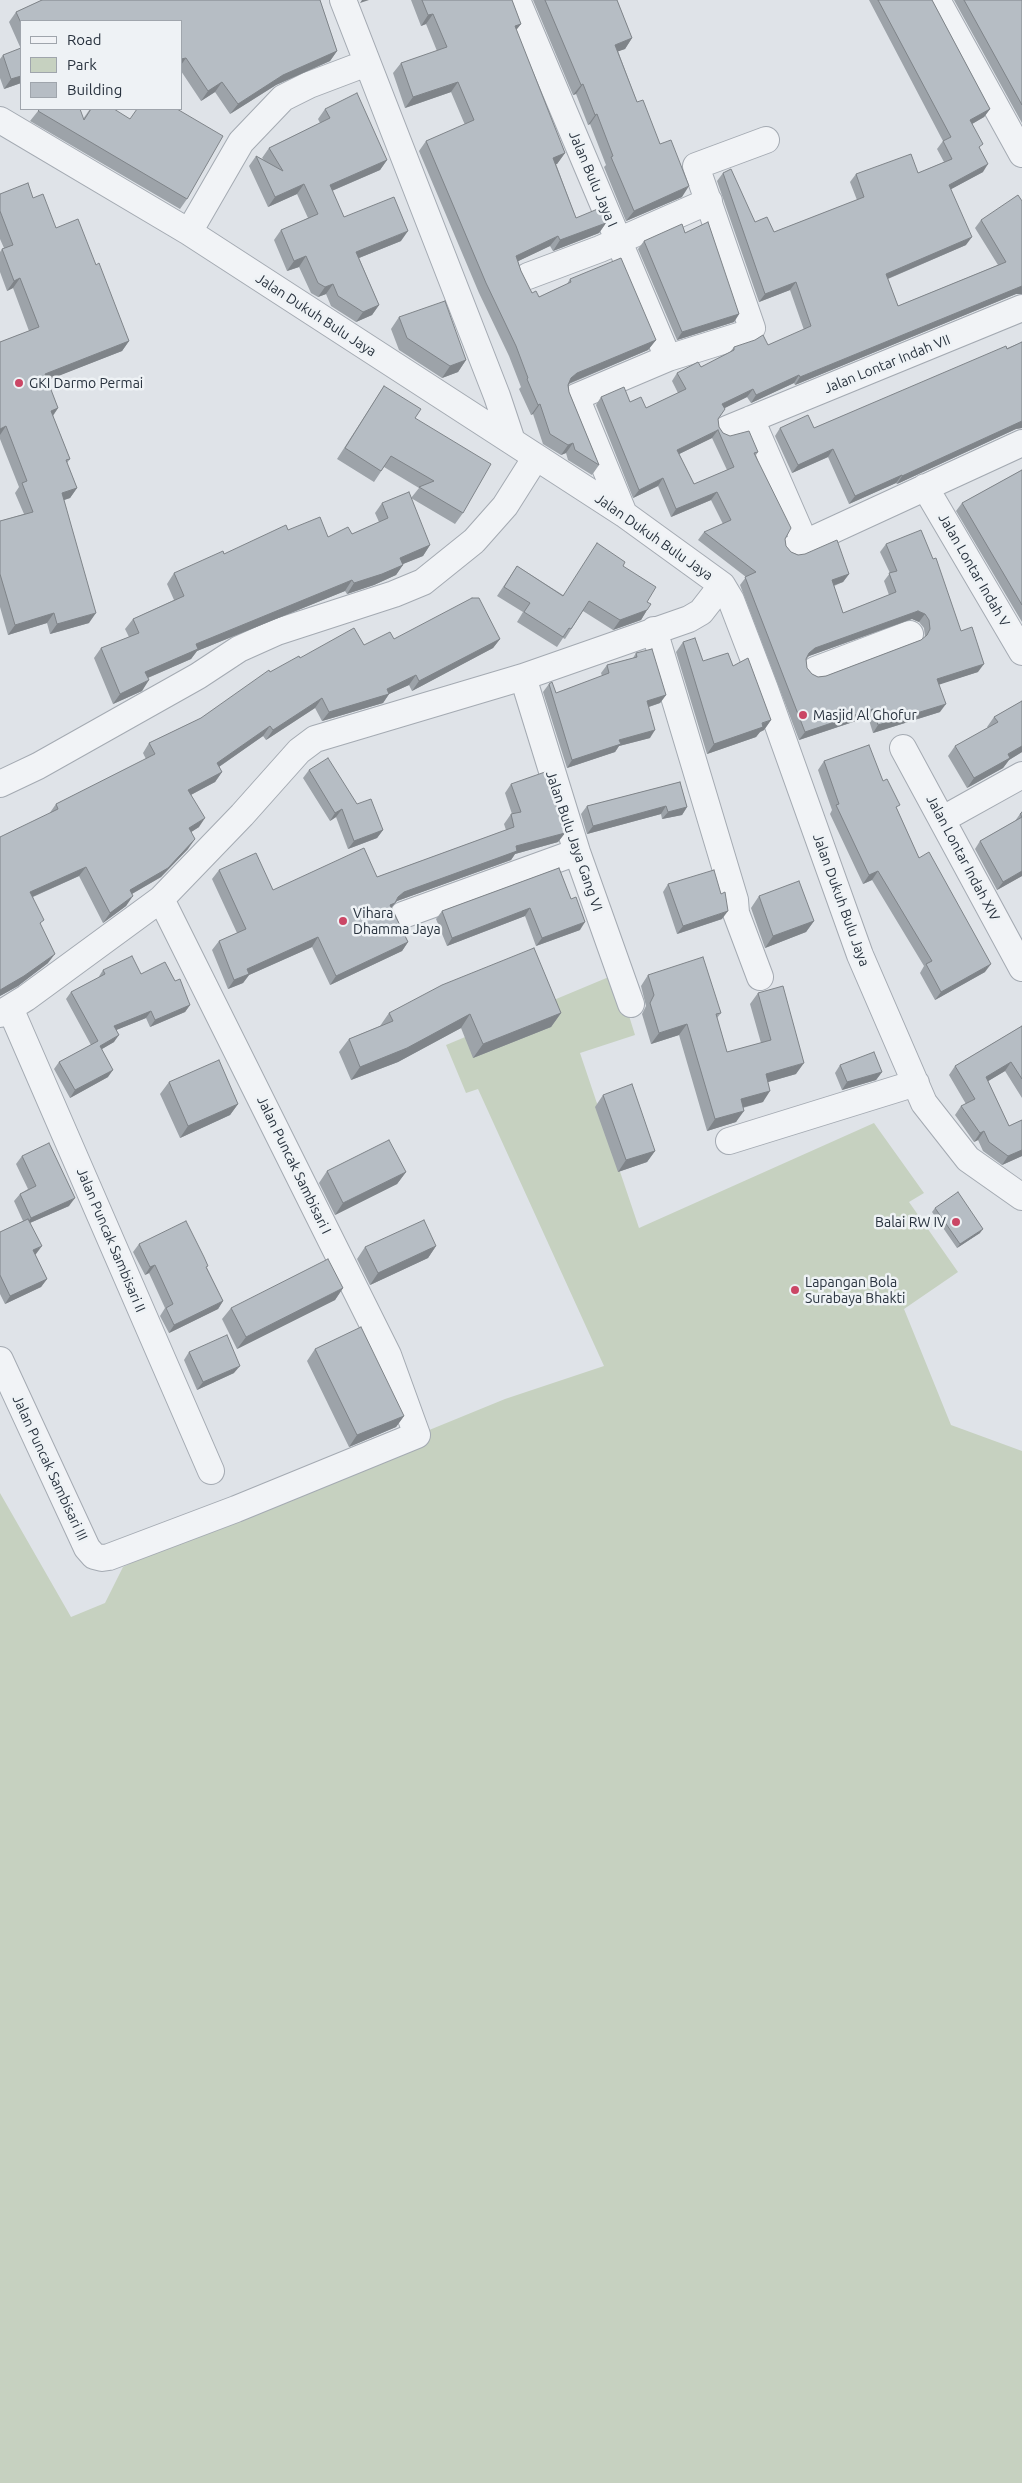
<!DOCTYPE html>
<style>
body{margin:0}
#map{position:relative;width:1022px;height:2483px;overflow:hidden;background:#dfe3e8;font-family:Ubuntu,sans-serif}
canvas{display:block}
.legend{position:absolute;left:20px;top:20px;width:162px;height:90px;box-sizing:border-box;background:#eef2f5;border:1px solid #9fa5ac;margin:0;padding:6px 9px;list-style:none;font-size:15px;color:#28323e}
.legend li{display:flex;align-items:center;gap:10px;height:25px}
.legend b{width:25px;border:1px solid #9fa5ac}
</style>
<div id="map">
<canvas width="1022" height="2483"></canvas>
<ul class="legend">
<li><b style="height:6px;background:#f1f3f6"></b>Road</li>
<li><b style="height:14px;background:#c6d1c0"></b>Park</li>
<li><b style="height:14px;background:#b6bdc4"></b>Building</li>
</ul>
</div>
<script>
const ctx = document.querySelector('canvas').getContext('2d');
ctx.lineJoin = 'round';
function paint(path, color) {
  ctx.fillStyle = color;
  ctx.fill(path, 'evenodd');
}
function poly(rows) {
  const path = new Path2D();
  for (const r of rows) {
    path.moveTo(r[0], r[1]);
    for (let i = 2; i < r.length; i += 2) path.lineTo(r[i], r[i + 1]);
  }
  return path;
}
function trace(path, color, width, dash) {
  ctx.strokeStyle = color;
  ctx.lineWidth = width;
  ctx.lineCap = dash ? 'butt' : 'round';
  ctx.setLineDash(dash || []);
  ctx.stroke(path);
}
function label(font, color, halo, rows, align = 'center') {
  ctx.font = font + ' Ubuntu,sans-serif';
  ctx.lineWidth = 5;
  ctx.setLineDash([]);
  ctx.textBaseline = 'middle';
  ctx.strokeStyle = halo;
  ctx.fillStyle = color;
  for (const [text, x, y, turn = 0] of rows) {
    ctx.save();
    ctx.translate(x, y);
    ctx.rotate((+turn || 0) * Math.PI / 180);
    ctx.textAlign = isNaN(turn) ? turn : align;
    if (halo) ctx.strokeText(text, 0, 0);
    ctx.fillText(text, 0, 0);
    ctx.restore();
  }
}
paint(poly([
 [616,974,635,1035,580,1053,639,1228,874,1123,924,1193,909,1202,958,1272,904,1309,951,1425,1022,1451,1022,2483,0,2483,0,1493,71,1617,105,1603,123,1567,246,1505,505,1399,604,1366,478,1089,466,1093,446,1045]
]), '#c6d1c0');
const minor = poly([
 [343,0,497,396,512,441],
 [517,0,668,358],
 [937,0,1022,154],
 [0,120,189,232,624,514,722,585,731,600,765,689,860,955,924,1103,968,1159,1022,1197],
 [189,232,241,142,283,98,309,85,367,63],
 [528,276,600,249,709,201],
 [751,419,805,543],
 [727,429,1022,308],
 [925,487,1022,652],
 [624,514,576,397,668,358,745,334,752,328,696,166,766,140],
 [794,548,1022,443],
 [654,630,735,900,736,913,760,977],
 [815,670,910,634],
 [523,677,577,852,631,1004],
 [903,748,1022,968],
 [0,784,38,766,198,676,239,649,277,632,394,594,423,582,474,541,505,506,536,457],
 [943,819,1022,775],
 [403,915,577,852],
 [10,1008,211,1471],
 [0,1014,26,998,161,899,242,815,299,751,315,739,523,677,689,619,701,612,722,585],
 [729,1141,916,1083],
 [0,1360,87,1548,94,1556,102,1558,109,1557,236,1509,417,1435,388,1355,161,899]
]);
trace(minor, '#a4aab2', 28);
trace(minor, '#f1f3f6', 26);
paint(poly([
 [42,0,320,0,337,51,330,61,276,85,230,114,215,92,201,101,181,71,181,21,21,21,21,83,4,89,0,78,0,59,3,55,21,49,9,22,16,12],
 [411,0,512,0,521,24,516,30,565,153,557,164,556,164,576,218,606,223,599,233,553,251,550,246,518,261,521,271,532,293,539,297,567,284,570,279,656,340,648,350,569,384,569,392,599,465,592,475,568,460,566,453,561,455,543,444,533,414,531,415,519,389,521,387,509,356,479,293,419,151,426,141,465,125,451,92,405,108,393,73,401,63,437,51,426,24,421,26],
 [533,0,617,0,632,38,625,49,618,51,637,102,660,144,682,197,626,221,604,167,606,165,590,124,588,125,576,94,573,95],
 [869,0,932,0,990,109,984,117,972,124,980,149,983,172,951,189,966,245,888,279,898,306,998,265,975,228,981,220,1022,201,1022,294,1016,294,795,385,794,383,751,403,747,397,724,408,718,419,719,427,723,433,758,452,756,455,785,539,786,546,791,552,849,574,843,582,834,586,843,613,889,595,884,581,890,573,880,552,886,544,961,631,978,672,939,684,940,712,873,733,868,717,799,740,740,585,746,577,698,540,704,532,723,524,711,500,671,517,658,486,633,498,596,405,601,397,630,402,646,408,678,393,672,381,677,373,701,367,730,352,734,347,768,345,804,330,790,290,759,302,717,181,723,173,755,222,774,232,857,200,850,182,856,174,918,173,944,162,937,149,943,141],
 [712,438,727,470,694,484,679,454],
 [912,619,919,622,924,628,925,637,921,640,826,676,818,677,812,674,807,668,806,659,809,656],
 [954,0,1022,0,1022,123],
 [90,109,114,109,187,199,180,209,30,121,38,111,83,119],
 [325,109,387,160,380,170,332,191,344,217,401,241,359,258,379,305,372,315,356,322,331,306,326,294,318,297,311,293,299,267,287,271,274,240,281,230,308,218,297,194,268,207,249,166,256,156,264,160,262,158,269,148,320,123,318,119],
 [0,194,33,198,56,228,96,265,129,341,122,351,47,380,58,408,53,416,70,459,67,463,77,488,70,498,64,500,89,623,50,634,47,623,8,635,0,607,0,521,24,514,15,493,19,487,0,439,0,342,29,331,13,288,7,291,0,272,0,252,2,249,4,248,0,239],
 [685,233,739,314,734,322,677,340,638,249,644,241],
 [399,317,466,360,458,372,442,378,399,350,391,329],
 [1022,342,1022,428,1016,429,897,484,896,483,849,504,828,457,792,473,775,436,780,428,814,428],
 [384,386,415,418,463,513,455,524,411,498,419,488,384,467,374,482,337,459],
 [1022,470,1022,622,956,511,962,503],
 [382,503,430,545,423,556,403,564,396,575,374,585,347,594,345,591,197,651,191,659,148,678,142,691,113,704,94,658,101,648,129,637,125,629,133,619,174,600,167,584,174,573,288,530,328,537,352,534,379,522,375,513],
 [517,566,563,595,623,566,647,602,647,610,641,620,613,630,583,611,565,639,563,638,557,647,517,622,523,612,497,596],
 [394,639,500,639,493,648,412,691,409,685,389,694,383,703,322,721,315,708,266,740,263,736,219,767,222,772,215,782,191,795,199,827,191,832,188,849,161,877,132,894,126,906,103,923,79,876,33,897,41,925,48,963,18,986,0,996,49,814,56,804,146,759,143,753,149,743,201,718,270,672,300,658],
 [683,642,703,661,733,666,771,720,764,730,760,732,756,737,707,754,676,652],
 [636,653,666,695,660,703,649,707,650,738,619,746,615,752,567,768,543,692,549,684,556,693,602,676,601,673,607,665,633,658],
 [1022,701,1022,752,1009,760,1003,768,967,788,948,756,955,746,988,728,987,727,994,717],
 [824,761,883,781,897,809,919,858,985,972,935,1000,920,973,924,966,872,880,863,884,830,814,832,810,818,770],
 [309,770,357,804,383,830,377,838,348,849,336,817,330,821,303,778],
 [680,782,687,807,682,815,662,819,661,814,587,834,581,814,587,806],
 [511,784,565,833,558,842,515,854,511,860,397,901,395,903,392,907,408,942,402,951,330,985,312,947,249,975,243,983,228,989,212,950,219,941,237,933,212,879,219,870,273,890,377,877,506,830,504,824,511,814,512,814,505,793],
 [1022,812,1022,876,997,890,975,849,980,841,1015,821,1020,814],
 [559,868,580,930,536,946,525,916,447,946,436,919,442,911],
 [668,884,722,919,677,934,663,892],
 [759,896,814,921,806,932,765,948,751,908],
 [103,970,141,974,175,981,190,1005,185,1012,150,1027,146,1018,116,1030,114,1042,102,1049,108,1077,70,1098,54,1069,59,1062,91,1045,66,999,71,992,98,978],
 [648,975,721,1013,717,1018,727,1052,761,1043,750,1004,758,993,796,1074,768,1082,763,1102,743,1108,736,1122,707,1131,679,1035,651,1044,642,1014,646,1006,641,986],
 [389,1013,561,1013,551,1027,473,1058,461,1028,398,1062,351,1080,339,1052,349,1039,380,1026],
 [1022,1026,1022,1098,1005,1071,988,1081,1009,1126,1022,1120,1022,1156,1002,1165,983,1151,978,1140,974,1142,955,1115,961,1106,966,1104,949,1075,955,1066],
 [840,1065,882,1072,876,1080,842,1090,835,1073],
 [169,1082,238,1104,230,1115,180,1138,160,1094],
 [603,1095,655,1151,647,1162,618,1172,595,1107],
 [22,1156,69,1206,30,1223,36,1254,35,1255,47,1279,41,1287,5,1304,0,1294,0,1232,23,1221,14,1201,20,1194,28,1189,16,1164],
 [327,1171,406,1172,397,1184,335,1215,319,1183],
 [935,1208,980,1233,957,1248,932,1212],
 [139,1244,207,1268,223,1301,218,1309,169,1333,160,1316,165,1308,149,1273,145,1275,133,1252],
 [436,1246,428,1258,370,1285,357,1259,365,1247],
 [343,1288,335,1300,237,1349,222,1319,231,1308],
 [315,1349,404,1416,396,1427,349,1447,307,1361],
 [189,1352,234,1373,197,1390,184,1360]
]), '#9da3a9');
paint(poly([
 [362,0,369,0,360,3],
 [433,14,426,24,421,26,428,15],
 [521,24,513,34,515,26],
 [632,38,625,49,608,55,615,45],
 [337,51,330,61,276,85,230,114,238,104,283,75],
 [186,58,181,65,181,59],
 [21,76,21,83,4,89,11,79],
 [222,82,215,92,201,101,208,91],
 [458,82,451,92,405,108,413,97],
 [583,84,576,94,573,95,581,85],
 [990,109,984,117,965,128,970,120],
 [597,114,590,124,588,125,595,115],
 [565,153,557,164,546,168,553,158],
 [387,160,380,170,322,195,330,185],
 [988,164,983,172,944,193,949,185],
 [304,184,297,194,268,207,275,197],
 [689,186,682,197,626,221,634,211],
 [606,223,599,233,553,251,560,240],
 [408,231,401,241,349,262,356,252],
 [558,236,550,246,508,266,516,256],
 [972,237,966,245,880,282,886,274],
 [306,256,299,267,287,271,294,261],
 [20,278,13,288,7,291,14,281],
 [796,282,790,290,759,302,765,294],
 [333,284,326,294,318,297,325,287],
 [1022,286,1022,294,1016,294,795,385,800,377],
 [379,305,372,315,356,322,363,312],
 [739,314,734,322,677,340,682,332],
 [656,340,648,350,570,383,564,388,571,378,577,373],
 [129,341,122,351,38,384,45,374],
 [466,360,458,372,442,378,450,366],
 [799,375,794,383,751,403,756,395],
 [753,389,747,397,717,412,722,404],
 [540,404,533,414,531,415,538,405],
 [58,408,51,418,51,411],
 [1022,421,1022,428,1016,429,897,484,902,476],
 [6,426,0,435,0,429],
 [718,430,712,438,671,458,677,450],
 [573,443,566,453,561,455,568,445],
 [833,449,828,457,792,473,798,465],
 [902,475,896,483,849,504,855,496],
 [663,478,658,486,633,498,639,490],
 [77,488,70,498,55,503,62,493],
 [717,492,711,500,671,517,676,509],
 [430,545,423,556,393,568,400,558],
 [403,565,396,575,374,585,347,594,354,583],
 [849,574,843,582,826,588,832,580],
 [352,580,345,591,197,651,191,659,138,682,145,672,196,644],
 [647,610,641,620,613,630,620,620],
 [918,611,925,614,919,622,912,619,809,656,803,661,809,653,815,648],
 [54,613,47,623,8,635,15,625],
 [96,613,89,623,50,634,57,624],
 [500,639,493,648,412,691,419,681],
 [984,664,978,672,932,687,937,679],
 [416,675,409,685,389,694,383,703,322,721,329,712,387,689],
 [149,680,142,691,113,704,120,694],
 [666,695,660,703,642,709,647,701],
 [322,698,315,708,266,740,273,730],
 [946,704,940,712,873,733,878,725],
 [873,709,868,717,799,740,805,732],
 [771,720,764,730,760,732,756,737,707,754,714,744],
 [270,726,263,736,210,773,217,763],
 [655,730,650,738,619,746,615,752,567,768,572,760,619,740],
 [1022,746,1022,752,1009,760,1003,768,967,788,974,778,1008,754],
 [222,772,215,782,181,800,188,790],
 [666,806,661,814,587,834,593,826],
 [687,807,682,815,662,819,668,812],
 [342,809,336,817,330,821,335,813],
 [205,818,199,827,182,838,189,828],
 [383,830,377,838,348,849,354,841],
 [565,833,558,842,515,854,511,860,397,901,395,903,388,912,390,905,398,897,404,892,516,846],
 [195,839,188,849,161,877,123,899,130,890],
 [86,867,79,876,23,901,30,892],
 [878,871,872,880,863,884,869,875],
 [1022,871,1022,876,997,890,1003,882],
 [133,896,126,906,103,923,110,913],
 [530,908,525,916,447,946,452,938],
 [728,911,722,919,677,934,683,926],
 [814,921,806,932,765,948,773,936],
 [585,922,580,930,536,946,542,938],
 [318,937,312,947,249,975,243,983,228,989,234,980,247,969],
 [408,942,402,951,330,985,336,976],
 [55,954,48,963,18,986,0,996,0,990],
 [991,964,985,972,935,1000,941,992],
 [190,1005,185,1012,150,1027,155,1020],
 [151,1011,146,1018,109,1033,114,1026],
 [561,1013,551,1027,473,1058,483,1044],
 [470,1014,461,1028,398,1062,351,1080,360,1067],
 [687,1024,679,1035,651,1044,659,1033],
 [119,1035,114,1042,95,1053,100,1046],
 [1011,1062,1005,1071,980,1086,986,1077],
 [804,1063,796,1074,758,1085,766,1074],
 [113,1070,108,1077,70,1098,75,1090],
 [882,1072,876,1080,842,1090,847,1082],
 [770,1091,763,1102,733,1110,741,1099],
 [238,1104,230,1115,180,1138,188,1126],
 [744,1111,736,1122,707,1131,715,1119],
 [984,1131,978,1140,974,1142,980,1133],
 [1022,1150,1022,1156,1002,1165,1008,1156],
 [655,1151,647,1162,618,1172,626,1160],
 [406,1172,397,1184,335,1215,343,1203],
 [75,1198,69,1206,25,1225,31,1218],
 [983,1229,980,1233,957,1248,960,1244],
 [42,1246,36,1254,27,1258,33,1250],
 [436,1246,428,1258,370,1285,378,1273],
 [155,1265,149,1273,145,1275,150,1267],
 [47,1279,41,1287,5,1304,10,1296],
 [343,1288,335,1300,237,1349,246,1337],
 [223,1301,218,1309,169,1333,174,1325],
 [240,1366,234,1373,197,1390,203,1382],
 [404,1416,396,1427,349,1447,357,1435]
]), '#7f8489');
const building = poly([
 [42,0,320,0,337,51,283,75,238,104,222,82,208,91,186,58,181,59,181,21,21,21,21,23,16,12,42,0],
 [422,0,512,0,521,24,515,26,565,153,553,158,576,218,600,208,606,223,560,240,558,236,516,256,521,271,532,293,536,291,539,297,571,282,570,279,621,258,656,340,577,373,571,378,568,385,569,392,599,465,575,450,573,443,568,445,550,434,540,404,538,405,527,379,528,378,516,346,486,283,426,141,474,120,458,82,413,97,401,63,447,47,433,14,428,15,422,0],
 [545,0,617,0,632,38,615,45,637,102,643,100,660,144,671,140,689,186,634,211,611,157,613,156,597,114,595,115,583,84,581,85,545,0],
 [878,0,932,0,990,109,970,120,983,144,979,147,988,164,949,185,972,237,886,274,898,306,1006,262,981,220,1018,195,1022,201,1022,286,800,377,799,375,756,395,753,389,722,404,725,409,718,419,719,427,723,433,730,436,749,431,758,452,754,453,791,528,785,539,786,546,791,552,798,555,805,554,837,540,849,574,832,580,843,613,896,592,889,573,897,571,886,544,921,530,933,559,936,558,961,631,972,627,984,664,937,679,946,704,878,725,873,709,805,732,745,577,756,572,704,532,731,520,717,492,676,509,663,478,639,490,601,397,624,387,630,402,641,397,646,408,686,389,677,373,698,362,701,367,734,350,734,347,755,340,763,335,768,345,811,326,796,282,765,294,723,173,731,169,755,222,767,217,774,232,864,197,856,174,911,154,918,173,952,159,943,141,951,137,878,0],
 [718,430,734,467,694,484,677,450,718,430],
 [918,611,925,614,929,620,930,629,927,635,921,640,826,676,818,677,812,674,807,668,806,659,809,653,815,648,918,611],
 [964,0,1022,0,1022,105,964,0],
 [21,48,21,76,11,79,3,55,21,48],
 [357,93,387,160,330,185,344,217,394,197,408,231,356,252,379,305,363,312,338,296,333,284,325,287,318,283,306,256,294,261,281,230,318,214,304,184,275,197,256,156,283,171,269,148,330,118,325,109,357,93],
 [40,109,80,109,84,120,91,109,114,109,130,119,137,109,177,109,223,136,187,199,38,111,40,109],
 [28,183,33,198,43,194,56,228,78,219,96,265,99,263,129,341,45,374,58,408,51,411,70,459,66,460,77,488,62,493,96,613,57,624,54,613,15,625,0,574,0,521,33,512,22,483,27,481,6,426,0,429,0,342,39,327,20,278,14,281,2,249,13,245,0,211,0,194,28,183],
 [708,222,739,314,682,332,644,241,682,224,685,233,708,222],
 [445,301,466,360,450,366,407,338,399,317,445,301],
 [1022,342,1022,421,902,476,902,475,855,496,833,449,798,465,780,428,808,415,814,428,1006,346,1007,349,1022,342],
 [384,386,421,409,415,418,491,464,463,513,419,487,434,481,391,456,381,471,345,448,384,386],
 [1022,470,1022,605,962,503,1022,470],
 [409,492,430,545,400,558,403,565,382,574,354,583,352,580,196,644,198,649,145,672,149,680,120,694,101,648,139,633,133,619,184,596,174,573,223,551,224,554,286,525,288,530,320,517,328,537,348,527,352,534,388,518,382,503,409,492],
 [597,543,625,562,623,566,656,587,647,602,651,604,647,610,620,620,589,601,571,629,569,628,563,637,524,612,530,603,504,587,517,566,563,596,597,543],
 [472,598,479,598,500,639,419,681,416,675,387,689,389,694,329,712,322,698,273,730,270,726,217,763,222,772,188,790,205,818,189,828,195,839,168,868,130,890,133,896,110,913,86,867,30,892,44,920,40,923,55,954,24,976,0,990,0,837,58,809,56,804,155,754,149,743,201,718,269,670,270,672,299,656,300,658,354,628,364,645,390,632,394,639,472,598],
 [695,638,703,661,728,653,733,666,748,658,771,720,762,723,763,727,714,744,683,642,695,638],
 [652,649,666,695,647,701,655,730,619,740,621,744,572,760,549,684,552,682,556,693,609,673,607,665,637,657,636,653,652,649],
 [1022,701,1022,746,1008,754,1010,758,974,778,955,746,998,722,994,717,1022,701],
 [869,745,883,781,887,779,900,805,896,807,919,858,929,852,991,964,941,992,926,964,932,961,878,871,869,875,836,805,839,804,824,761,869,745],
 [328,758,357,804,371,799,383,830,354,841,342,809,335,813,309,770,328,758],
 [545,772,565,833,516,846,517,851,404,892,398,897,395,903,390,905,408,942,336,976,318,937,247,969,249,974,234,980,219,941,246,929,219,870,256,853,273,890,364,848,377,877,514,827,511,814,521,812,511,784,545,772],
 [680,782,687,807,668,812,666,806,593,826,587,806,680,782],
 [1022,812,1022,871,1003,882,980,841,1022,817,1020,814,1022,812],
 [559,868,571,899,576,897,585,922,542,938,530,908,452,938,442,911,559,868],
 [714,870,721,894,725,892,728,911,683,926,668,884,714,870],
 [799,881,814,921,773,936,759,896,799,881],
 [534,948,561,1013,483,1044,470,1014,407,1048,360,1067,349,1039,393,1021,389,1013,442,985,534,948],
 [132,956,141,974,165,962,175,981,180,979,190,1005,155,1020,151,1011,114,1026,119,1035,100,1046,113,1070,75,1090,59,1062,98,1041,71,992,105,974,103,970,132,956],
 [703,957,721,1013,716,1014,727,1052,771,1040,758,993,783,986,804,1063,766,1074,770,1091,741,1099,744,1111,715,1119,687,1024,659,1033,650,1003,654,995,648,975,703,957],
 [1022,1026,1022,1079,1011,1062,986,1077,1009,1126,1022,1120,1022,1150,1008,1156,989,1142,984,1131,980,1133,961,1106,975,1099,955,1066,1022,1026],
 [874,1052,882,1072,847,1082,840,1065,874,1052],
 [219,1060,238,1104,188,1126,169,1082,219,1060],
 [632,1084,655,1151,626,1160,603,1095,632,1084],
 [389,1140,406,1172,343,1203,327,1171,389,1140],
 [49,1143,75,1198,31,1218,20,1194,36,1186,22,1156,49,1143],
 [958,1192,983,1229,960,1244,935,1208,958,1192],
 [28,1219,42,1246,33,1250,47,1279,10,1296,0,1275,0,1232,28,1219],
 [424,1220,436,1246,378,1273,365,1247,424,1220],
 [186,1221,204,1257,208,1266,206,1267,223,1301,174,1325,166,1308,173,1304,155,1265,150,1267,139,1244,186,1221],
 [328,1259,343,1288,246,1337,231,1308,328,1259],
 [361,1327,404,1416,357,1435,315,1349,361,1327],
 [227,1335,240,1366,203,1382,189,1352,227,1335]
]);
paint(building, '#b6bdc4');
trace(building, '#7f8489', 1);
for (const [x, y, r, color] of [
 [19,383,5,"#cb4665"],
 [803,715,5,"#cb4665"],
 [343,921,5,"#cb4665"],
 [956,1222,5,"#cb4665"],
 [795,1290,5,"#cb4665"]
]) {
  const dot = new Path2D();
  dot.arc(x, y, r, 0, 2 * Math.PI);
  ctx.fillStyle = color;
  ctx.fill(dot);
  trace(dot, '#eef2f5', 2);
}
label('14px', '#28323e', '#eef2f5', [
 ["Jalan Bulu Jaya I",593,179,67],
 ["Jalan Dukuh Bulu Jaya",316,315,33],
 ["Jalan Lontar Indah VII",887,364,-22],
 ["Jalan Dukuh Bulu Jaya",654,537,35],
 ["Jalan Lontar Indah V",974,570,60],
 ["Jalan Bulu Jaya Gang VI",574,841,71],
 ["Jalan Lontar Indah XIV",963,858,62],
 ["Jalan Dukuh Bulu Jaya",841,900,70],
 ["Jalan Puncak Sambisari I",294,1165,64],
 ["Jalan Puncak Sambisari II",111,1240,67],
 ["Jalan Puncak Sambisari III",50,1468,65]
]);
label('14px', '#28323e', '#eef2f5', [
 ["GKI Darmo Permai",29,383],
 ["Masjid Al Ghofur",813,715],
 ["Vihara",353,913],
 ["Dhamma Jaya",353,929],
 ["Balai RW IV",946,1222,"right"],
 ["Lapangan Bola",805,1282],
 ["Surabaya Bhakti",805,1298]
], 'left');
</script>
